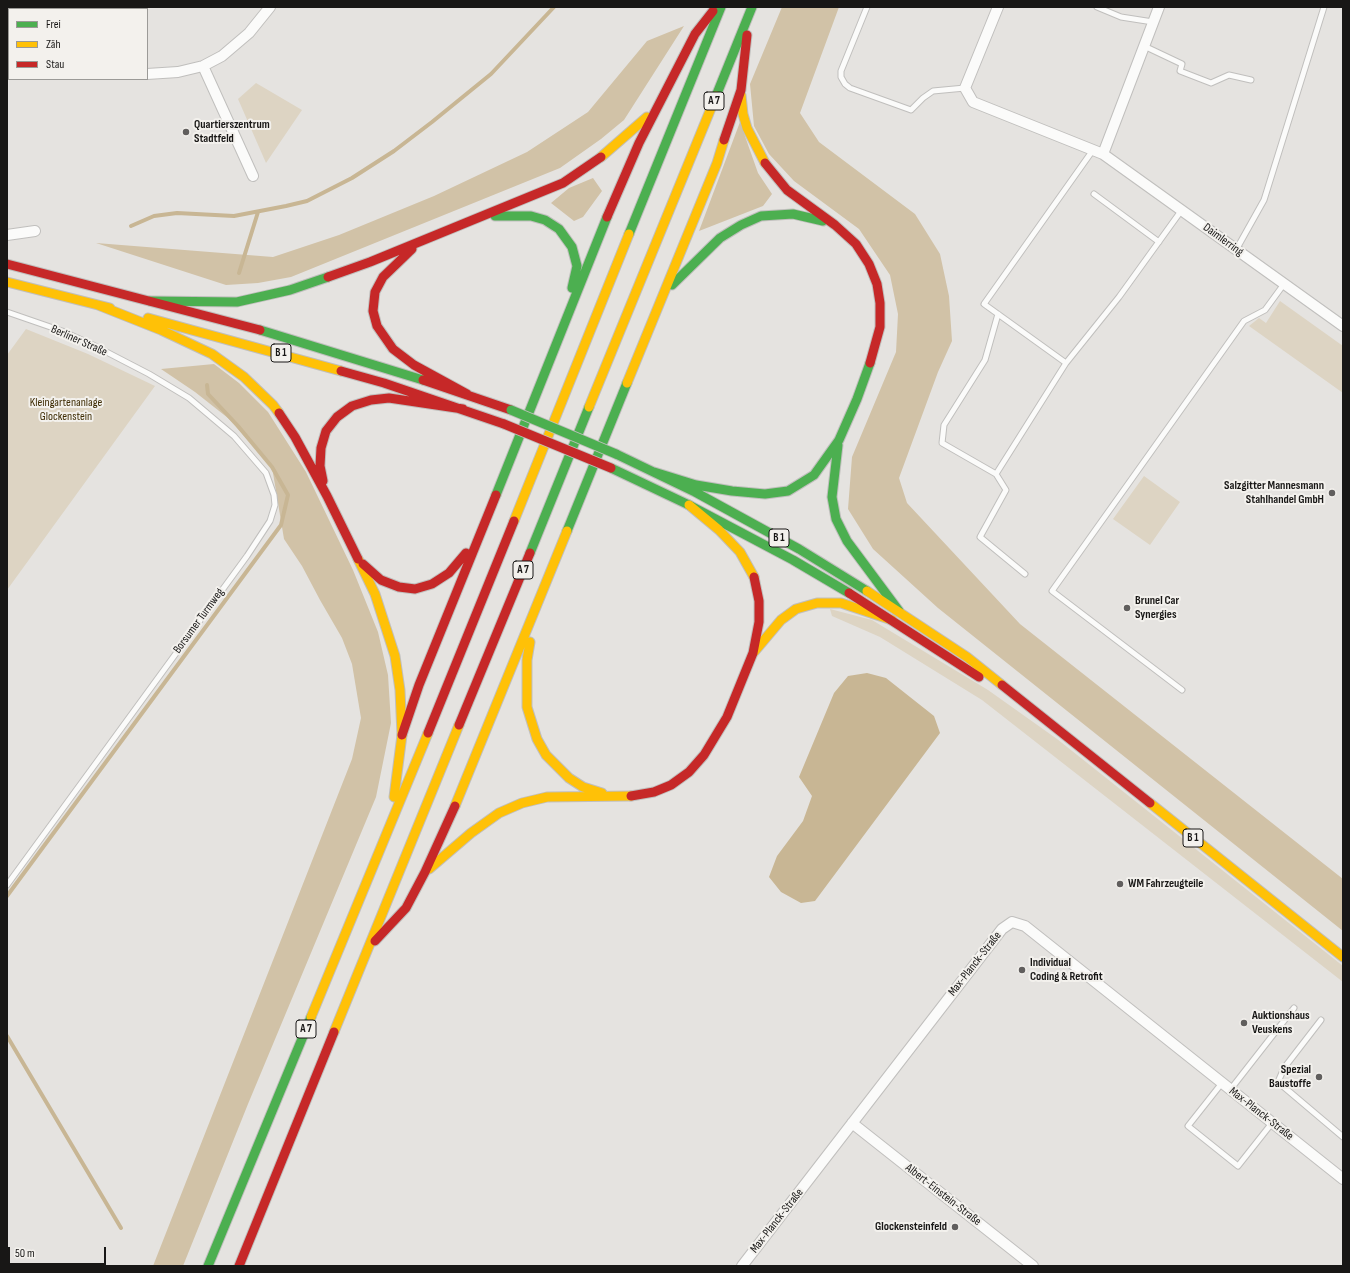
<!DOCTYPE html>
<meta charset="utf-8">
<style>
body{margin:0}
#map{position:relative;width:1350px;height:1273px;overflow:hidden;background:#e5e3e0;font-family:"Sofia Sans Condensed",sans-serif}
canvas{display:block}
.frame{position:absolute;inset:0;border:8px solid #181716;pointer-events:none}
.legend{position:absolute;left:8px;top:8px;width:140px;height:72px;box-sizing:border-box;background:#f3f1ed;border:1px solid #9b9a97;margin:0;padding:5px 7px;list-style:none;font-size:12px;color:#181716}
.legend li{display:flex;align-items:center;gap:8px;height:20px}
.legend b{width:20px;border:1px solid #9b9a97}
.scale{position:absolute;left:8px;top:1247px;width:98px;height:18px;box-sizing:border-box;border:2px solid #181716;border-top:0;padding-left:5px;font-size:12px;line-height:14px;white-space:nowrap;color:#181716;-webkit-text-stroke:3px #f3f1ed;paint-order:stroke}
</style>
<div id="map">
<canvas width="1350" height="1273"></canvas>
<div class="frame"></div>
<ul class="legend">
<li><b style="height:5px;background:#4caf50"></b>Frei</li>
<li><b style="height:5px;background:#ffc107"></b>Zäh</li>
<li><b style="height:5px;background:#c62828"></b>Stau</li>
</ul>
<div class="scale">50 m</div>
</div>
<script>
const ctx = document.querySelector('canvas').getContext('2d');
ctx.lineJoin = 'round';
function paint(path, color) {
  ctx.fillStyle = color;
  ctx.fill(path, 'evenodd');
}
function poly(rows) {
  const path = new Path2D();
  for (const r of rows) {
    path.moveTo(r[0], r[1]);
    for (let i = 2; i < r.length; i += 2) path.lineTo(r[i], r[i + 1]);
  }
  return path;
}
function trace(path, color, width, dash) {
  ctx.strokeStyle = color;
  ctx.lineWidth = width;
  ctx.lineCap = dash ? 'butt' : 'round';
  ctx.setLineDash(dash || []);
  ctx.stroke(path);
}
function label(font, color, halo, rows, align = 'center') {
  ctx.font = font + ' "Sofia Sans Condensed",sans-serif';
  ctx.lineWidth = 4;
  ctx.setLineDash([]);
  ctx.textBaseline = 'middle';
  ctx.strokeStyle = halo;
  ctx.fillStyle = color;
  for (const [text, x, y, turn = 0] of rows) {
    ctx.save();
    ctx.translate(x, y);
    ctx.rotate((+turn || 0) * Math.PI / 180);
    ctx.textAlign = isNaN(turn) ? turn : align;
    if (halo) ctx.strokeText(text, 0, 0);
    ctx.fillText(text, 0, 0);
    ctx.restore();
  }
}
paint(poly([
 [256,83,302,110,266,163,238,99],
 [1280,301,1343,346,1343,393,1249,326,1259,318,1266,323],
 [26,329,88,354,155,386,7,590,7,355],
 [1144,476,1180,502,1150,545,1113,519],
 [830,609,872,620,988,690,1057,739,1343,966,1343,982,982,700,880,637,832,616]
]), '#ddd4c3');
paint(poly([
 [782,7,839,7,800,113,819,142,915,214,940,254,949,296,952,341,938,372,899,478,907,503,1020,624,1343,879,1343,931,938,608,873,549,848,509,852,457,896,352,898,314,890,275,859,229,794,181,769,154,754,126,750,84],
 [684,26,624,120,601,139,560,168,291,277,258,283,226,285,96,243,273,257,339,235,434,196,527,152,588,112,647,41],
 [740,122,758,173,772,194,763,206,699,231],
 [593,178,602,191,583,217,574,221,551,203,569,188],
 [214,364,239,383,268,412,306,472,353,570,378,632,388,675,391,723,376,797,248,1104,183,1266,153,1266,352,759,361,718,352,664,342,638,320,600,302,566,284,539,272,467,228,418,195,392,161,369]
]), '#d1c2a7');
paint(poly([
 [867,673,886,678,934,716,940,733,815,901,801,903,781,892,769,877,777,856,803,821,812,796,799,777,834,693,848,676]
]), '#c8b694');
trace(poly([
 [131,226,154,216,177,213,234,216,286,206,307,201,352,178,394,151,432,122,491,74,554,7],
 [239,273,258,212],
 [7,896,281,525,288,495,272,467,238,426,208,394,207,385],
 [7,1036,121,1228]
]), '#c8b694', 4);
const lane = poly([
 [867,7,841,71,841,77,845,84,850,88,911,110,923,98,933,91,965,88],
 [1097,7,1121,17,1153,22],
 [1144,46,1182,64,1180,71,1211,83,1229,75,1251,80],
 [1093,150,984,304,1066,363,1119,297,1181,211],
 [1094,194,1159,242],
 [1236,250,1264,200,1324,7],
 [7,312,62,331,95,346,149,374,189,398,234,436,266,473,274,495,275,505,270,521,247,556,7,885],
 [998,314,985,360,944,425,942,443,996,474,1066,363],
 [996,474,1006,490,980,537,1025,574],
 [1182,690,1052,591,1244,321,1265,310,1284,284],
 [1321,1020,1284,1068,1278,1082,1343,1137],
 [1222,1083,1188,1126,1238,1166,1272,1123],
 [1230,1090,1294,1008]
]);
const street = poly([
 [998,7,965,88,973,102,1103,154,1343,326],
 [7,49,9,50],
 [203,66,253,176],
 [147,74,178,72,203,66,222,56,249,33,270,7],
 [1103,154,1159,7],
 [7,235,35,231],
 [852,1123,1033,1266],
 [742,1266,1002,929,1012,922,1025,926,1343,1179]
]);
const fast = poly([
 [716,96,752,7],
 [495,216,531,216,545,220,559,229,572,247,577,266,572,288],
 [629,234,721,7],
 [672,285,720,238,741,225,761,216,793,214,823,221],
 [150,301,237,302,290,290,328,277],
 [260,330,423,380],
 [838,445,832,497,836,519,847,541,899,611],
 [616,454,695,492,799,549,867,591],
 [611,468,689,505,793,560,849,593],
 [654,472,696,485,732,491,765,494,788,491,814,475,839,440,857,399,870,363],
 [496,495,607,217],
 [567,531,627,383],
 [530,553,589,407],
 [208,1266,311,1017]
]);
const slow = poly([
 [741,95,743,114,747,128,765,163],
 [601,157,647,117],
 [7,282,110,308],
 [98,305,161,330,212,354,244,377,273,405,279,413],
 [148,318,341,371],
 [627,383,717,163,724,140],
 [589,407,716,96],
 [689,505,719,530,740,552,754,577],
 [514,521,629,234],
 [358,559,375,594,395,656,400,690,402,735,394,797],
 [867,591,967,657,1002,685],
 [530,642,527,660,527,707,537,739,546,755,569,778,583,787,602,793],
 [754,652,781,620,796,609,817,603,841,603,892,620],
 [1150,803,1343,957],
 [455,806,567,531],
 [429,869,471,833,499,813,522,803,547,797,631,796],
 [311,1017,428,733],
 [334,1032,459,725]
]);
const jam = poly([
 [724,140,741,90,747,35],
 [765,163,787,190,835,225,856,244,869,264,877,284,880,303,880,327,870,363],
 [607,217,639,143,695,34,713,11],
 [412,249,383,277,375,292,373,311,377,326,393,349,414,365,467,394],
 [7,264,260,330],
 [328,277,370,262,563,183,601,157],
 [341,371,384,383,504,424],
 [423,380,511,410],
 [279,413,295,437,327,496,358,559],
 [323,481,320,466,321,448,326,431,337,417,352,406,371,400,389,398,463,409],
 [363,564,381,580,399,587,415,589,432,584,449,573,466,553],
 [849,593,979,677],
 [1002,685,1150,803],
 [459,725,530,553],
 [428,733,514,521],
 [402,735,419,685,496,495],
 [631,796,654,792,671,785,689,772,704,755,727,717,753,653,759,622,759,601,754,577],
 [375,941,406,908,425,872,455,806],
 [239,1266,334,1032]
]);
trace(lane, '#c0bfbd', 7);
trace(street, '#c0bfbd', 12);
trace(fast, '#c0bfbd', 11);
trace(slow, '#c0bfbd', 11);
trace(jam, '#c0bfbd', 11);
trace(lane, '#fbfbfa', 5);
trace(street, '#fbfbfa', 10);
trace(fast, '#4caf50', 9);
trace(slow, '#ffc107', 9);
trace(jam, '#c62828', 9);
const fastBridge = poly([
 [511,410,616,454]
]);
const jamBridge = poly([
 [504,424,611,468]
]);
trace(fastBridge, '#c0bfbd', 11, []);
trace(jamBridge, '#c0bfbd', 11, []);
trace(fastBridge, '#4caf50', 9);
trace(jamBridge, '#c62828', 9);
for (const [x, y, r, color] of [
 [186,132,4,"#605e5d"],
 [1332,493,4,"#605e5d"],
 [1127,608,4,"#605e5d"],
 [1120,884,4,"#605e5d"],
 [1022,970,4,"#605e5d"],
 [1244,1023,4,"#605e5d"],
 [1319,1077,4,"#605e5d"],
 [955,1227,4,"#605e5d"]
]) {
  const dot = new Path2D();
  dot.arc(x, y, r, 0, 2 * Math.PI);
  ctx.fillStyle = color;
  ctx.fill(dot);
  trace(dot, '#f3f1ed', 1.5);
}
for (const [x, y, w] of [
 [714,101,20],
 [281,353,20],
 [779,538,20],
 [523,570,20],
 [1193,838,20],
 [306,1029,20]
]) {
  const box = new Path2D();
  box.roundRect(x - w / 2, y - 9, w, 18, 3);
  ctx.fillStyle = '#f3f1ed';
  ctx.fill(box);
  trace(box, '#181716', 1);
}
label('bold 11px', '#181716', null, [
 ["A 7",714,101],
 ["B 1",281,353],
 ["B 1",779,538],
 ["A 7",523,570],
 ["B 1",1193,838],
 ["A 7",306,1029]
]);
label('bold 12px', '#181716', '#f3f1ed', [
 ["Quartierszentrum",194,125],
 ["Stadtfeld",194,139],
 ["Salzgitter Mannesmann",1324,486,"right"],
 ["Stahlhandel GmbH",1324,500,"right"],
 ["Brunel Car",1135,601],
 ["Synergies",1135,615],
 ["WM Fahrzeugteile",1128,884],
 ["Individual",1030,963],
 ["Coding & Retrofit",1030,977],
 ["Auktionshaus",1252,1016],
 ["Veuskens",1252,1030],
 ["Spezial",1311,1070,"right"],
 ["Baustoffe",1311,1084,"right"],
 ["Glockensteinfeld",947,1227,"right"]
], 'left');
label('12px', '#181716', '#f3f1ed', [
 ["Daimlerring",1223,240,36],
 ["Berliner Straße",79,341,24],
 ["Borsumer Turmweg",199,621,-54],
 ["Max-Planck-Straße",975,964,-52],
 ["Max-Planck-Straße",1261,1114,38],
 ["Albert-Einstein-Straße",943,1195,38],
 ["Max-Planck-Straße",777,1221,-52]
]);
label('12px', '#3e2c04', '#f3f1ed', [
 ["Kleingartenanlage",66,403],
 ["Glockenstein",66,417]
]);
</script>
